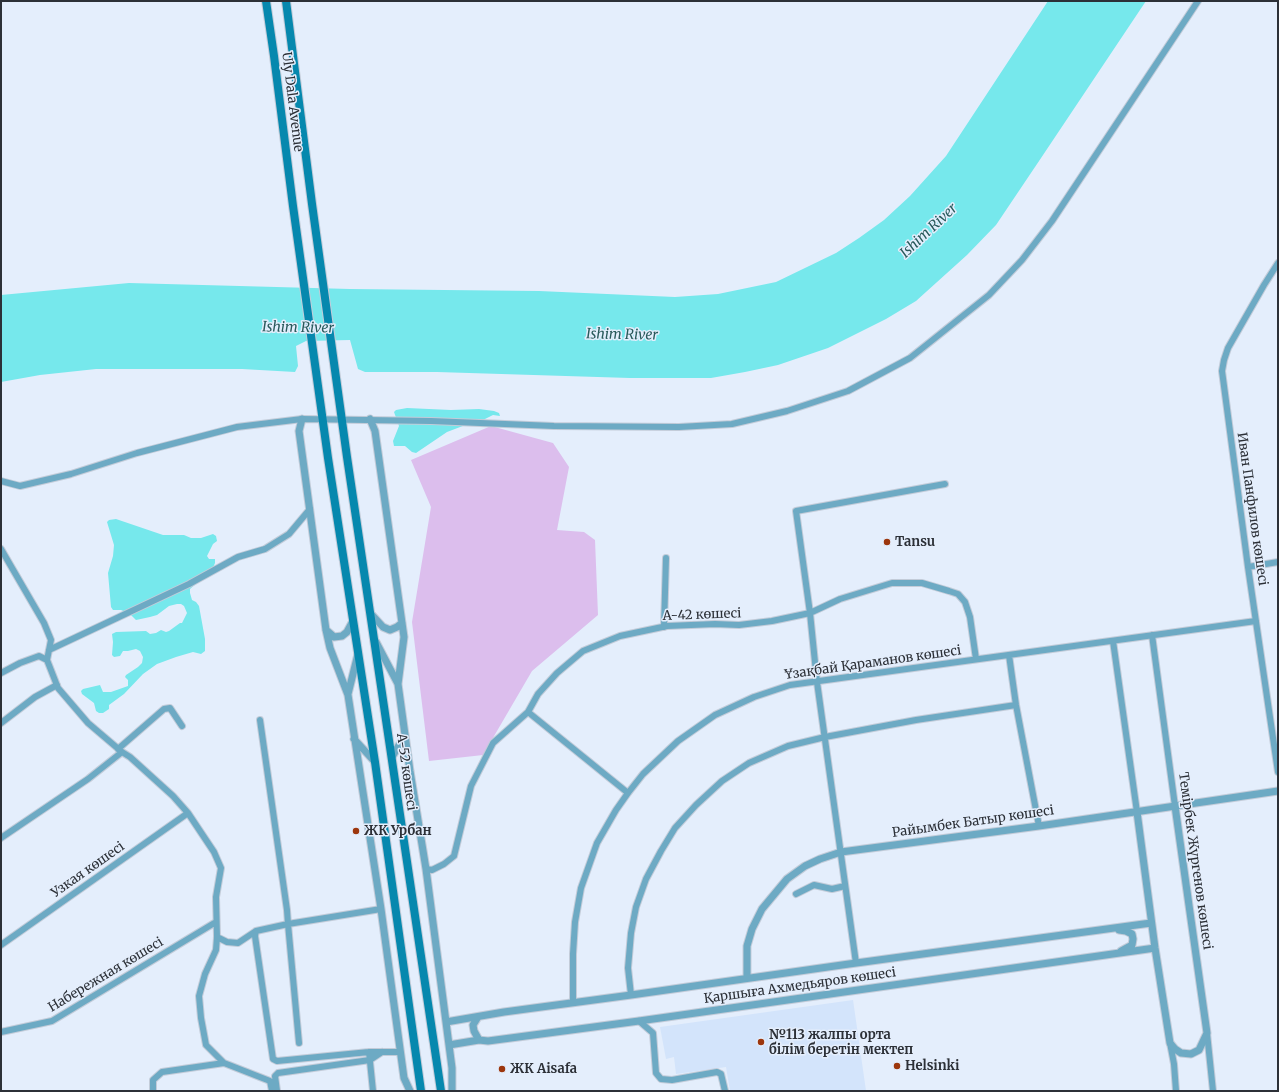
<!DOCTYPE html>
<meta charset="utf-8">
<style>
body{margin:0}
#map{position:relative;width:1279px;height:1092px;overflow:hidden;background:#e4eefc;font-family:Merriweather,serif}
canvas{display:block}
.frame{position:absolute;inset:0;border:2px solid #2c3037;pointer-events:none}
</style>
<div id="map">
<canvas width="1279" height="1092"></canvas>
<div class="frame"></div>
</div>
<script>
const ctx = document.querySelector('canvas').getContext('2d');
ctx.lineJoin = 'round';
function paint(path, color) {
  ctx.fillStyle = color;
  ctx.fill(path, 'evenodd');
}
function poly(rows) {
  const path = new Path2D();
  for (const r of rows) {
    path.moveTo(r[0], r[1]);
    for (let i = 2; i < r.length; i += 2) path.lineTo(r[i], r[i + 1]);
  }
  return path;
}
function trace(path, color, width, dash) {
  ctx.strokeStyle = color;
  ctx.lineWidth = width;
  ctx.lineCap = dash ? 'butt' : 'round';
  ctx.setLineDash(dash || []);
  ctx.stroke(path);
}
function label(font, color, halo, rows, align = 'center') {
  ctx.font = font + ' Merriweather,serif';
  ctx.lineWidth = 3;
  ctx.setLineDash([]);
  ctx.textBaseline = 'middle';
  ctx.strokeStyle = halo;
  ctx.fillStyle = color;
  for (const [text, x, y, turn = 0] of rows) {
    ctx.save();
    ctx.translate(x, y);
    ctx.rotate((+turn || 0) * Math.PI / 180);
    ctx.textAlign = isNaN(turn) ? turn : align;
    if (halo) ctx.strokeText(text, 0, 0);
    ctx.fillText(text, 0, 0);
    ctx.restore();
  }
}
paint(poly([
 [853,1000,866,1091,730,1091,726,1067,676,1074,674,1057,666,1059,660,1027]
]), '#d3e4fb');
paint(poly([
 [491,426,553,443,569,467,557,530,584,532,595,540,598,615,532,671,483,755,429,761,412,622,431,507,411,460]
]), '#dcbeed');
paint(poly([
 [1048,1,1146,1,1035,167,996,225,967,255,916,301,886,319,828,348,778,365,745,372,711,378,630,378,437,372,365,372,358,369,350,340,306,341,296,346,298,366,295,372,242,369,96,369,40,375,1,382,1,295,129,283,350,289,539,291,675,297,718,294,776,282,836,253,859,238,884,220,910,196,946,156],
 [407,408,451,410,479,409,494,411,499,413,500,416,493,415,483,420,476,421,447,432,416,453,412,452,405,446,394,446,393,441,399,426,394,412,396,410],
 [116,519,163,535,184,535,191,538,201,538,213,534,216,536,217,541,213,544,207,556,209,559,215,559,215,563,212,570,190,589,190,593,192,600,196,602,199,606,205,639,205,651,201,654,193,652,176,657,157,664,143,674,124,694,109,705,109,709,103,713,99,713,96,711,94,703,82,694,81,691,83,689,100,685,103,692,111,692,128,686,128,680,125,677,126,675,138,667,142,663,143,657,140,651,136,649,128,651,123,651,120,656,114,657,112,655,113,642,112,634,116,632,146,631,150,634,156,633,161,630,166,632,169,631,180,623,182,623,187,613,184,606,181,604,177,604,169,606,157,615,150,617,136,620,130,614,126,612,121,610,113,610,111,607,108,573,113,556,114,545,107,522,109,520]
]), '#76e8ec');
const minor = poly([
 [1278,263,1264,285,1228,348,1224,360,1222,371,1248,567,1278,772],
 [1,481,20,486,71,474,137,453,237,427,302,419,431,421,554,426,679,427,732,424,787,411,848,391,910,358,989,295,1022,260,1052,221,1198,1],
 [1,549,44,623,51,640,47,660,58,688,88,723,122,752,130,757,173,796,188,813,214,852,221,868,216,897,217,937,216,950,205,974,199,996,201,1018,206,1045,224,1063,270,1081,272,1091],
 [1248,567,1278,562],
 [664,627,666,558],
 [1152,635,1175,806],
 [1113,641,1137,812],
 [49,650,189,584,238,557,265,549,289,534,310,509],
 [1009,655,1016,705,1039,826],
 [1,673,20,663,39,656,47,660],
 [528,712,628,793],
 [260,720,287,910,288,924,381,909],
 [1,723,35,697,57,685],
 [118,749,164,709,170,708,182,726],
 [1,838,88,779,122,752],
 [426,869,432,870,444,864,454,856,471,786,493,743,528,712,538,694,557,673,583,651,620,636,667,626,715,624,739,625,772,621,810,613,840,599,892,583,922,583,949,591,958,594,965,602,970,617,976,659],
 [796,894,814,885,832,889,845,886],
 [256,931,255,936,273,1059,277,1061,369,1052],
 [217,937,227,942,238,943,256,931,288,924,299,1043],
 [1,945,188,813],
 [856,963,817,682,810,613,796,511,945,484],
 [631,995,628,968,631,933,636,907,646,879,661,851,675,828,696,805,722,781,749,763,788,746,825,737,916,720,1016,705],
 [573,1003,573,954,575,922,581,888,597,843,616,810,628,793,643,774,678,741,715,715,754,697,790,685,1256,621],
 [639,1021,653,1033,656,1073,661,1079,672,1080,717,1072,721,1074,725,1091],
 [1,1032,52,1021,216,922],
 [1207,1033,1213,1091],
 [1170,1043,1174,1064,1176,1091],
 [153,1091,153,1080,162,1072,224,1063],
 [277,1091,275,1076,278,1073,370,1060,382,1052],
 [373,1091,369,1052,400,1052]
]);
const tertiary = poly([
 [302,419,299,431,326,630,330,648,348,695,381,909,404,1078,410,1091],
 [370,419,375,431,402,623,404,637,398,684,410,771,426,869,452,1068,452,1091],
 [372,615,383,627,390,630,397,627,402,623],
 [326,630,334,637,342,636,347,632,353,621],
 [376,642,398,684],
 [348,694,358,654],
 [354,739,375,762],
 [392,757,405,735],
 [1137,812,1155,948,1170,1043,1175,1049,1181,1053,1191,1054,1199,1050,1207,1033,1175,806],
 [1119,930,1126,931,1132,934,1133,939,1132,945,1121,951],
 [747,978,747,946,752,929,762,909,787,879,805,866,820,859,841,852,1039,826,1278,791],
 [478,1017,473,1025,474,1031,479,1040],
 [446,1022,504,1012,631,995,849,964,1151,923],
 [449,1045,479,1040,488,1041,639,1021,1155,948]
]);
const secondary = poly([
 [266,1,274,56,293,206,328,458,375,762,421,1091],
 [286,1,312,204,347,457,441,1091]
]);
trace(minor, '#c3ccd9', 8);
trace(tertiary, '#c3ccd9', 9);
trace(secondary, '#c3ccd9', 10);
trace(minor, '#6daac4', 6);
trace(tertiary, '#6daac4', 7);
trace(secondary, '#0688ae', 8);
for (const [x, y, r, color] of [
 [887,542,4,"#9c360d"],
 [356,831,4,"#9c360d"],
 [761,1042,4,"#9c360d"],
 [897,1066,4,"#9c360d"],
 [502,1069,4,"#9c360d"]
]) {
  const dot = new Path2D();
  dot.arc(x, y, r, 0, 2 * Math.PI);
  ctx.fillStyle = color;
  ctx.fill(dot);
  trace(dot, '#e4eefc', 1.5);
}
label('13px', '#2c3037', '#e4eefc', [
 ["Uly Dala Avenue",292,102,83],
 ["Иван Панфилов көшесі",1252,509,82],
 ["А-42 көшесі",702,615,-2],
 ["Ұзақбай Қараманов көшесі",873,663,-8],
 ["А-52 көшесі",406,772,82],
 ["Райымбек Батыр көшесі",973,822,-8],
 ["Темірбек Жүргенов көшесі",1195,861,82],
 ["Узкая көшесі",88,870,-35],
 ["Набережная көшесі",106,975,-31],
 ["Қаршыға Ахмедьяров көшесі",800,986,-8]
]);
label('bold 13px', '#2c3037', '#e4eefc', [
 ["Tansu",895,542],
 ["ЖК Урбан",364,831],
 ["№113 жалпы орта",769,1035],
 ["білім беретін мектеп",769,1050],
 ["Helsinki",905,1066],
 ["ЖК Aisafa",510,1069]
], 'left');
label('italic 14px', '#285a5b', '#e4eefc', [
 ["Ishim River",929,231,-43],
 ["Ishim River",298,328,1],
 ["Ishim River",622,335,1]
]);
</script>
